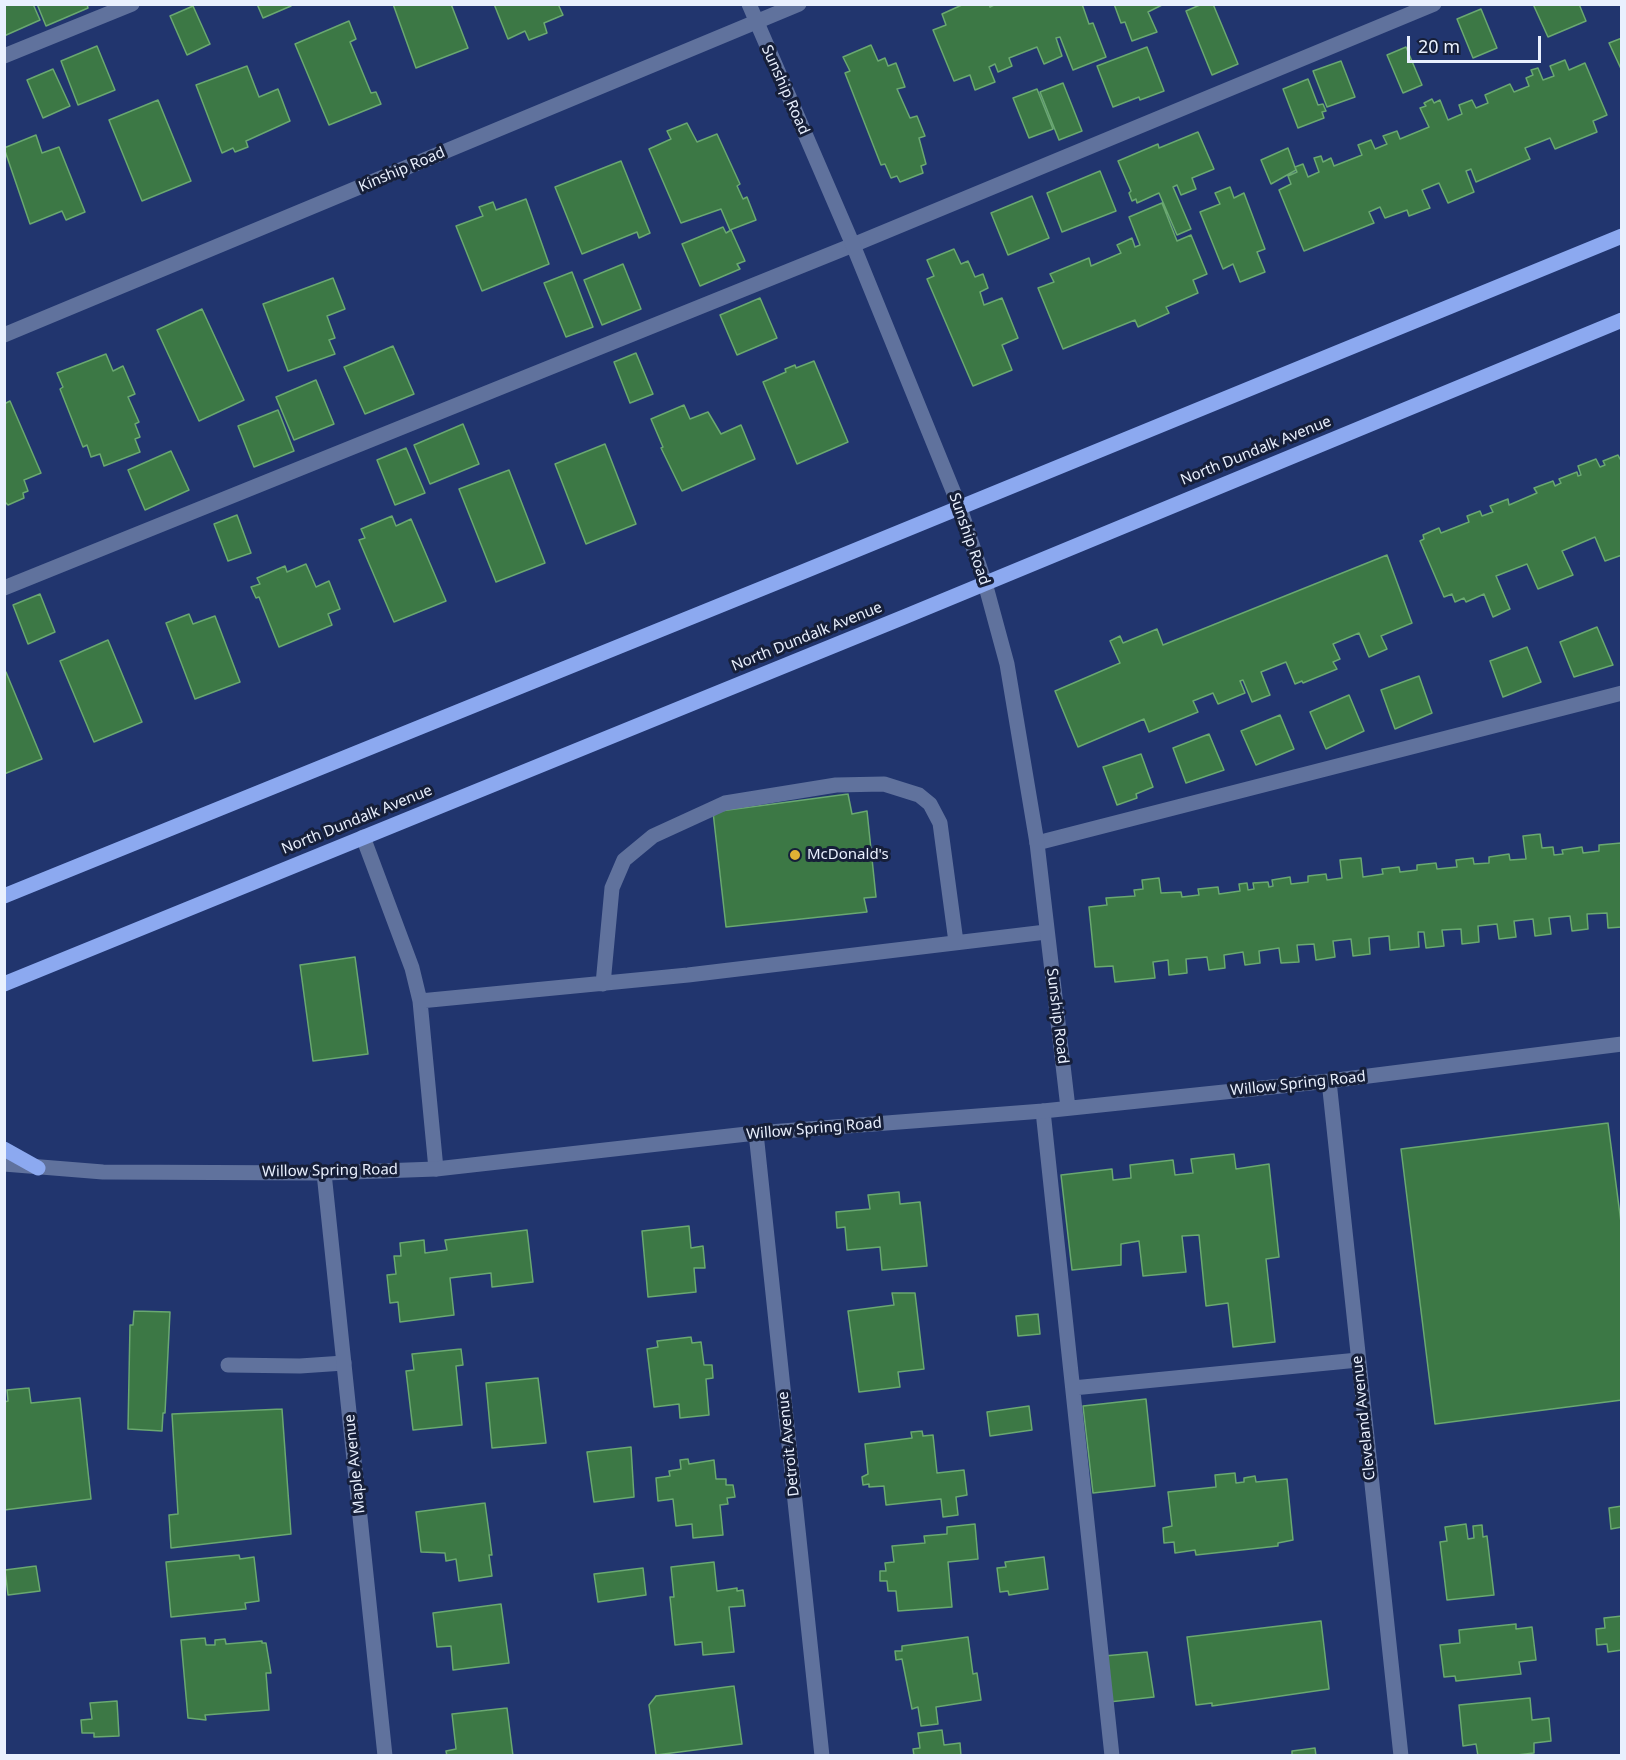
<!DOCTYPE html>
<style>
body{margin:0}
#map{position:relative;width:1626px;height:1760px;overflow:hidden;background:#21356e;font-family:"Noto Sans",sans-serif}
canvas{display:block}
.frame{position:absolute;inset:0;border:6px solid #e9f0fe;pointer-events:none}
.scale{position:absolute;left:1407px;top:36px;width:134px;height:27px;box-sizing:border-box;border:3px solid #e9f0fe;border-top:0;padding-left:8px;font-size:18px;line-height:21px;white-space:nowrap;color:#e9f0fe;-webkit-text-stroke:4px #161f39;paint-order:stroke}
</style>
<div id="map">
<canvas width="1626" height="1760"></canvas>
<div class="frame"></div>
<div class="scale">20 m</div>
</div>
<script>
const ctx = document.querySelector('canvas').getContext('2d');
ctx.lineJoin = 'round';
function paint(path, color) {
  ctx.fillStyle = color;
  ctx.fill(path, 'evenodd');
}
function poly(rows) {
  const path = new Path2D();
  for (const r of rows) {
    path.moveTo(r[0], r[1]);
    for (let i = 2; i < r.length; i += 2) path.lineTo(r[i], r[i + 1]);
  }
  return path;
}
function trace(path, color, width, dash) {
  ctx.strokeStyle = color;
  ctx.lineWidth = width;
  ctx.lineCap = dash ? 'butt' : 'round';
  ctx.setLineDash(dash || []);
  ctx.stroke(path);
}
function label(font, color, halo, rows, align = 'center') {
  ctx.font = font + ' "Noto Sans",sans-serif';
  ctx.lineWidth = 6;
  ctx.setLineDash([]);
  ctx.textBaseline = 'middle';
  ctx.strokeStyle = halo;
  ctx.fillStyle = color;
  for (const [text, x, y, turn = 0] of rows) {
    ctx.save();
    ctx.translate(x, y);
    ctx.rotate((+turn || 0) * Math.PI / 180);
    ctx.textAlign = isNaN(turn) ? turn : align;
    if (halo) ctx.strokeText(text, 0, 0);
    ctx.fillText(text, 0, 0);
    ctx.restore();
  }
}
const building = poly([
 [4,4,33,4,40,20,4,36,4,4],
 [37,4,87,4,88,8,46,26,37,4],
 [257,4,290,4,291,6,263,18,257,4],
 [393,4,451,4,468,48,416,68,393,4],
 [494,4,558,4,563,15,544,23,547,33,529,40,525,31,508,39,494,4],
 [964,4,989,4,990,7,996,4,1082,4,1089,24,1093,23,1106,57,1073,70,1060,37,1056,38,1062,56,1044,64,1037,47,1009,58,1012,66,998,72,995,64,989,67,995,82,975,90,970,75,954,81,933,30,946,25,942,14,964,4],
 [1114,4,1164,4,1148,12,1157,32,1132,41,1125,22,1121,23,1114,4],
 [1202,4,1213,4,1238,64,1212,75,1186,11,1202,4],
 [1533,4,1579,4,1586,21,1548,37,1533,4],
 [193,6,210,44,187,55,170,16,193,6],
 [1481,9,1497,48,1473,58,1457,19,1481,9],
 [349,21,356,39,350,42,371,93,376,92,381,104,329,125,295,44,349,21],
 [1622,38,1622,71,1609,43,1622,38],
 [871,45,878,61,885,58,888,66,896,63,905,87,897,89,910,118,917,116,925,136,919,138,926,164,921,166,923,173,900,182,897,176,891,178,885,164,881,165,845,73,850,71,843,57,871,45],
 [97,46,115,90,78,105,61,61,97,46],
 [1147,47,1164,91,1140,100,1139,97,1113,107,1097,66,1147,47],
 [1406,47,1422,85,1403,93,1387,55,1406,47],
 [1565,60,1569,70,1585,63,1607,115,1593,121,1597,132,1555,149,1550,138,1525,148,1530,159,1476,182,1471,169,1466,171,1474,192,1448,203,1439,183,1422,190,1430,208,1409,216,1407,210,1385,218,1380,207,1369,212,1374,223,1304,251,1279,190,1291,184,1288,176,1297,172,1295,167,1303,164,1308,177,1319,172,1314,158,1321,156,1323,162,1331,158,1334,166,1362,155,1358,145,1371,140,1375,149,1387,144,1383,136,1397,131,1400,139,1429,127,1420,108,1426,106,1424,103,1432,99,1434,103,1440,100,1448,120,1462,114,1459,105,1472,100,1476,108,1488,103,1485,95,1510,84,1514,92,1529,86,1526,78,1533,75,1531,70,1538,68,1543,80,1554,76,1550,66,1565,60],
 [1341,61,1355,97,1327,107,1313,71,1341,61],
 [247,66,259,97,278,89,290,121,246,141,248,147,235,152,233,148,222,153,196,85,247,66],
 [53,69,70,106,43,118,27,80,53,69],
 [1308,79,1318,105,1323,104,1326,111,1322,112,1324,118,1298,128,1283,89,1308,79],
 [1063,83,1082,131,1059,140,1040,92,1063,83],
 [1037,89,1053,129,1029,138,1013,98,1037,89],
 [158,100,191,181,142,201,109,120,158,100],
 [687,123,697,142,717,134,740,184,737,186,743,199,747,197,756,220,730,230,721,209,681,223,649,149,671,139,667,131,687,123],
 [1198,132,1214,169,1192,178,1196,189,1181,195,1177,185,1173,187,1191,229,1177,235,1159,193,1137,203,1136,199,1132,201,1129,193,1131,191,1118,161,1158,144,1159,148,1198,132],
 [36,135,42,153,59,147,85,212,66,220,62,211,30,224,4,148,36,135],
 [1288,148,1296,170,1271,184,1261,160,1288,148],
 [621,161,650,233,639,238,637,232,582,254,555,187,621,161],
 [1100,171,1116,211,1062,232,1047,193,1100,171],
 [1230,187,1234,198,1244,193,1265,249,1257,252,1265,272,1240,282,1233,264,1223,269,1200,212,1220,204,1215,193,1230,187],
 [1032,196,1049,238,1008,255,991,213,1032,196],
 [526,199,549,264,482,291,456,226,483,216,479,207,493,202,496,210,526,199],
 [1162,203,1177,241,1191,235,1207,274,1193,280,1198,293,1166,307,1169,313,1138,327,1135,320,1063,349,1038,288,1054,282,1050,274,1089,258,1091,266,1121,253,1117,245,1132,238,1135,247,1140,245,1129,217,1162,203],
 [723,227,726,233,731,230,745,261,737,264,740,269,700,286,682,244,723,227],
 [954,249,961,264,968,261,975,277,983,274,988,288,980,292,984,305,1002,298,1018,338,1002,345,1012,370,973,386,927,279,934,276,927,260,954,249],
 [623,264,641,309,602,325,584,280,623,264],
 [572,272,593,327,566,337,544,283,572,272],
 [333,278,345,309,327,316,335,338,329,340,335,354,288,371,263,304,333,278],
 [760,298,777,338,737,355,720,315,760,298],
 [202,309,244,400,199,421,157,330,202,309],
 [393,346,414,394,365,414,344,367,393,346],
 [636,353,653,394,630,403,614,362,636,353],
 [106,354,113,371,123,366,135,394,128,397,139,422,135,424,140,437,135,439,140,452,104,466,100,454,91,457,87,445,83,447,60,389,63,387,57,373,106,354],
 [814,361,848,442,797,464,763,382,786,372,785,369,795,365,796,368,814,361],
 [316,380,334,424,294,440,276,397,316,380],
 [10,401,41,473,24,480,28,491,23,493,24,498,8,505,4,501,4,404,10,401],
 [684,405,690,419,708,412,721,434,741,425,755,459,682,491,661,448,663,447,651,419,684,405],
 [278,410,294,451,254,467,238,426,278,410],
 [463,424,479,464,430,484,414,445,463,424],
 [605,444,636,524,586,544,555,464,605,444],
 [406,448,425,493,395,505,377,460,406,448],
 [171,451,189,490,145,510,128,470,171,451],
 [1618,455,1620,459,1622,458,1622,555,1605,561,1595,537,1562,551,1573,575,1538,589,1527,564,1496,576,1510,609,1493,617,1484,594,1466,602,1464,598,1455,602,1452,594,1444,597,1420,541,1424,539,1423,535,1439,528,1441,533,1469,522,1467,516,1480,511,1482,516,1493,512,1490,506,1508,499,1509,505,1537,493,1534,488,1553,481,1555,486,1561,483,1559,479,1577,472,1578,476,1581,475,1578,466,1596,459,1600,467,1605,465,1603,461,1618,455],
 [509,470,545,563,496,582,459,489,509,470],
 [237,515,251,553,228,561,214,524,237,515],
 [392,516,396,526,411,519,446,601,394,622,359,540,365,538,361,529,392,516],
 [1387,555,1412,623,1381,636,1387,649,1369,657,1359,633,1333,644,1340,659,1333,662,1337,669,1303,683,1302,681,1295,684,1286,662,1261,672,1270,695,1252,702,1243,680,1240,681,1245,693,1218,704,1213,693,1193,701,1198,712,1149,732,1144,719,1078,747,1055,691,1120,663,1110,641,1120,636,1123,643,1157,629,1163,645,1387,555],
 [306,564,316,587,329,581,340,609,328,614,332,625,279,647,259,597,256,598,251,587,260,584,257,578,285,566,287,572,306,564],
 [40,594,55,632,28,644,13,605,40,594],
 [189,614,193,624,215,616,240,682,195,699,166,623,189,614],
 [1597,627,1613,665,1574,677,1560,642,1597,627],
 [108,640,142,722,94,742,60,661,108,640],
 [1527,647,1541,682,1503,697,1490,661,1527,647],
 [6,672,42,759,4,774,4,673,6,672],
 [1419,676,1432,713,1395,729,1381,690,1419,676],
 [1349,695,1364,731,1326,749,1310,712,1349,695],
 [1280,715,1294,749,1256,765,1241,731,1280,715],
 [1209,734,1224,770,1186,783,1173,748,1209,734],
 [1141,754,1153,787,1136,794,1137,798,1117,805,1103,767,1141,754],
 [848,794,852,814,867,811,876,897,864,898,867,912,726,927,713,812,848,794],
 [1540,834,1542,848,1553,847,1554,855,1563,854,1562,850,1582,847,1583,853,1599,851,1599,845,1621,843,1622,927,1608,928,1607,913,1587,914,1588,929,1572,931,1570,916,1549,918,1551,934,1535,936,1533,919,1514,921,1516,937,1499,939,1497,924,1478,926,1479,942,1462,944,1461,929,1442,930,1444,946,1426,948,1424,932,1418,932,1419,947,1390,950,1389,936,1369,938,1370,954,1353,956,1351,939,1333,941,1335,957,1316,960,1314,944,1297,945,1299,962,1281,963,1279,948,1259,951,1260,963,1245,965,1243,952,1224,955,1225,968,1209,970,1207,957,1186,959,1187,973,1169,975,1168,960,1153,962,1155,978,1115,982,1113,966,1095,967,1089,907,1107,905,1106,898,1135,896,1134,890,1143,889,1142,880,1159,878,1161,893,1181,892,1182,897,1199,895,1198,889,1218,887,1219,894,1240,891,1239,884,1247,883,1248,890,1254,889,1253,883,1268,882,1269,887,1273,886,1272,880,1290,877,1291,884,1308,882,1308,876,1326,874,1327,880,1342,878,1340,860,1361,858,1363,877,1383,874,1382,869,1399,867,1400,872,1417,870,1417,865,1436,863,1437,869,1457,867,1456,860,1473,858,1474,864,1489,863,1489,857,1509,854,1510,860,1526,859,1523,836,1540,834],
 [355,957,368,1054,313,1061,300,965,355,957],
 [1608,1123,1622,1230,1622,1400,1435,1424,1401,1149,1608,1123],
 [1234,1154,1236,1169,1269,1164,1279,1257,1266,1259,1275,1342,1233,1347,1228,1303,1206,1306,1199,1235,1182,1236,1186,1272,1143,1276,1139,1241,1121,1244,1121,1265,1072,1270,1061,1175,1112,1169,1113,1180,1131,1178,1130,1165,1173,1160,1175,1175,1193,1173,1191,1159,1234,1154],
 [899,1192,900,1204,920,1202,927,1266,882,1270,880,1247,847,1250,845,1227,837,1228,836,1212,870,1209,868,1195,899,1192],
 [689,1226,691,1248,703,1246,705,1268,694,1268,696,1292,648,1297,642,1231,689,1226],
 [527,1230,533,1282,492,1287,491,1273,450,1278,454,1315,400,1322,398,1302,390,1303,387,1275,396,1274,394,1256,401,1256,400,1243,424,1240,425,1253,447,1250,445,1240,527,1230],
 [892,1293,915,1293,924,1369,898,1372,900,1387,859,1392,848,1311,894,1305,892,1293],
 [134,1311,170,1312,165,1413,163,1413,162,1431,128,1429,130,1325,133,1325,134,1311],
 [1038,1314,1040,1334,1018,1336,1016,1316,1038,1314],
 [691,1337,692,1343,701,1342,704,1365,712,1365,713,1378,706,1379,709,1415,680,1418,679,1404,654,1407,647,1349,658,1347,657,1341,691,1337],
 [461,1349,463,1365,456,1366,462,1425,413,1430,406,1371,414,1370,412,1354,461,1349],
 [538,1378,546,1443,492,1448,486,1383,538,1378],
 [29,1388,31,1403,80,1398,91,1499,4,1510,4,1402,8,1401,7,1390,29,1388],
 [1146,1399,1155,1486,1093,1493,1083,1406,1146,1399],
 [1029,1406,1032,1430,990,1436,987,1412,1029,1406],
 [282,1409,291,1534,171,1548,169,1515,178,1514,172,1414,282,1409],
 [922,1431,923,1436,933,1435,937,1473,964,1470,967,1495,956,1497,958,1515,943,1517,941,1499,886,1505,884,1486,869,1487,869,1484,863,1485,862,1477,868,1474,865,1444,912,1438,911,1432,922,1431],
 [631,1447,634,1497,594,1502,587,1452,631,1447],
 [688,1459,689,1464,714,1460,716,1479,726,1479,726,1485,733,1485,735,1497,727,1498,728,1504,720,1505,723,1535,693,1538,692,1524,676,1526,673,1499,658,1501,656,1478,670,1476,669,1471,681,1469,680,1460,688,1459],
 [1235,1473,1236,1483,1244,1482,1244,1478,1255,1476,1256,1482,1287,1479,1293,1540,1278,1543,1278,1546,1196,1555,1195,1550,1175,1553,1174,1542,1164,1543,1163,1528,1172,1526,1168,1492,1216,1487,1215,1475,1235,1473],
 [485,1503,492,1555,489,1555,492,1576,459,1581,456,1559,446,1561,445,1553,421,1552,416,1512,485,1503],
 [1622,1506,1622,1527,1611,1529,1609,1508,1622,1506],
 [975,1524,978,1559,948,1562,952,1607,898,1611,896,1591,888,1591,887,1581,880,1581,880,1571,886,1571,885,1563,894,1562,892,1546,925,1543,924,1536,947,1534,947,1527,975,1524],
 [1466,1524,1468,1539,1474,1538,1473,1526,1482,1525,1483,1537,1487,1536,1494,1595,1447,1600,1440,1542,1447,1541,1445,1527,1466,1524],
 [239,1555,240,1559,254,1557,259,1601,245,1603,246,1609,171,1617,166,1562,239,1555],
 [1044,1557,1048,1589,1009,1595,1008,1591,1000,1592,997,1568,1006,1567,1005,1562,1044,1557],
 [714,1562,717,1591,737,1588,737,1591,743,1590,745,1606,729,1607,734,1652,703,1655,702,1642,675,1645,670,1597,674,1597,671,1567,714,1562],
 [36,1566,40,1591,8,1595,5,1570,36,1566],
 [643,1568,646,1595,598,1602,594,1574,643,1568],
 [501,1604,509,1663,453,1670,451,1646,437,1647,433,1613,501,1604],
 [1622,1616,1622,1650,1608,1652,1607,1644,1597,1645,1596,1629,1605,1628,1604,1618,1622,1616],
 [1321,1621,1329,1689,1212,1706,1212,1703,1196,1705,1187,1637,1321,1621],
 [1516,1624,1516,1629,1532,1627,1536,1660,1519,1662,1521,1674,1456,1681,1455,1676,1444,1677,1440,1645,1460,1643,1459,1630,1516,1624],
 [968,1637,973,1674,977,1673,981,1700,936,1707,938,1724,921,1726,918,1707,912,1709,902,1659,896,1660,895,1651,902,1651,902,1646,968,1637],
 [205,1638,206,1645,215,1645,215,1640,225,1639,226,1644,262,1641,262,1643,266,1643,271,1673,266,1673,269,1710,205,1715,206,1720,188,1718,181,1640,205,1638],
 [1147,1652,1154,1697,1109,1702,1104,1656,1147,1652],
 [734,1686,742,1744,656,1755,649,1705,656,1696,734,1686],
 [1530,1698,1532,1720,1549,1718,1551,1741,1534,1743,1534,1753,1508,1756,1478,1756,1476,1744,1463,1746,1459,1705,1530,1698],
 [117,1701,119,1736,94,1737,94,1733,82,1733,81,1720,92,1719,90,1703,117,1701],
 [507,1708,513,1756,447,1756,446,1751,456,1749,452,1714,507,1708],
 [942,1730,944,1745,960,1743,961,1756,914,1756,913,1749,920,1748,918,1733,942,1730],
 [1315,1748,1316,1756,1292,1756,1292,1751,1315,1748]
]);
paint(building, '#3c7845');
trace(building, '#6aa871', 1.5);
trace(poly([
 [4,56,132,4],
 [4,588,853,245,1434,4],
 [363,837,412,968,420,1001,436,1169],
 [1037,843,1622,693],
 [603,984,612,888,624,860,653,836,725,803,836,785,884,784,919,795,930,804,940,823,956,942],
 [420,1001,688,975,1046,932],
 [1043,1111,1112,1756],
 [228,1365,300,1366,344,1363],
 [1073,1388,1358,1360]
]), '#60729d', 15);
trace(poly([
 [749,4,853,245,960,508,985,583,1007,664,1037,843,1068,1108],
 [4,335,799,4],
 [1329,1081,1401,1756],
 [756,1133,822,1756],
 [4,1164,103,1172,324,1173,436,1169,756,1133,1043,1111,1329,1081,1622,1044],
 [324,1173,385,1756]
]), '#60729d', 15);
trace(poly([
 [4,896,800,573,1622,236],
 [4,984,904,617,1622,320],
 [4,1149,38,1168]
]), '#8ca9f0', 15);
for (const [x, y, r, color] of [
 [795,855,6,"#dfb034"]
]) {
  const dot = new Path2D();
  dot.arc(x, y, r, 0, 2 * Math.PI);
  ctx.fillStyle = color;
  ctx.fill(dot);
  trace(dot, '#161f39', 2);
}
label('15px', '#e9f0fe', '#161f39', [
 ["Sunship Road",785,90,66],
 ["Kinship Road",402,170,-23],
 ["North Dundalk Avenue",1256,451,-22],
 ["Sunship Road",969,539,71],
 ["North Dundalk Avenue",807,637,-22],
 ["North Dundalk Avenue",357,820,-22],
 ["Sunship Road",1057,1016,83],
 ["Willow Spring Road",1298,1084,-6],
 ["Willow Spring Road",814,1129,-5],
 ["Willow Spring Road",330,1171,-1],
 ["Cleveland Avenue",1364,1418,-96],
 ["Detroit Avenue",789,1444,-96],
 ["Maple Avenue",355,1464,-96]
]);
label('15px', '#e9f0fe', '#161f39', [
 ["McDonald's",807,855]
], 'left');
</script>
